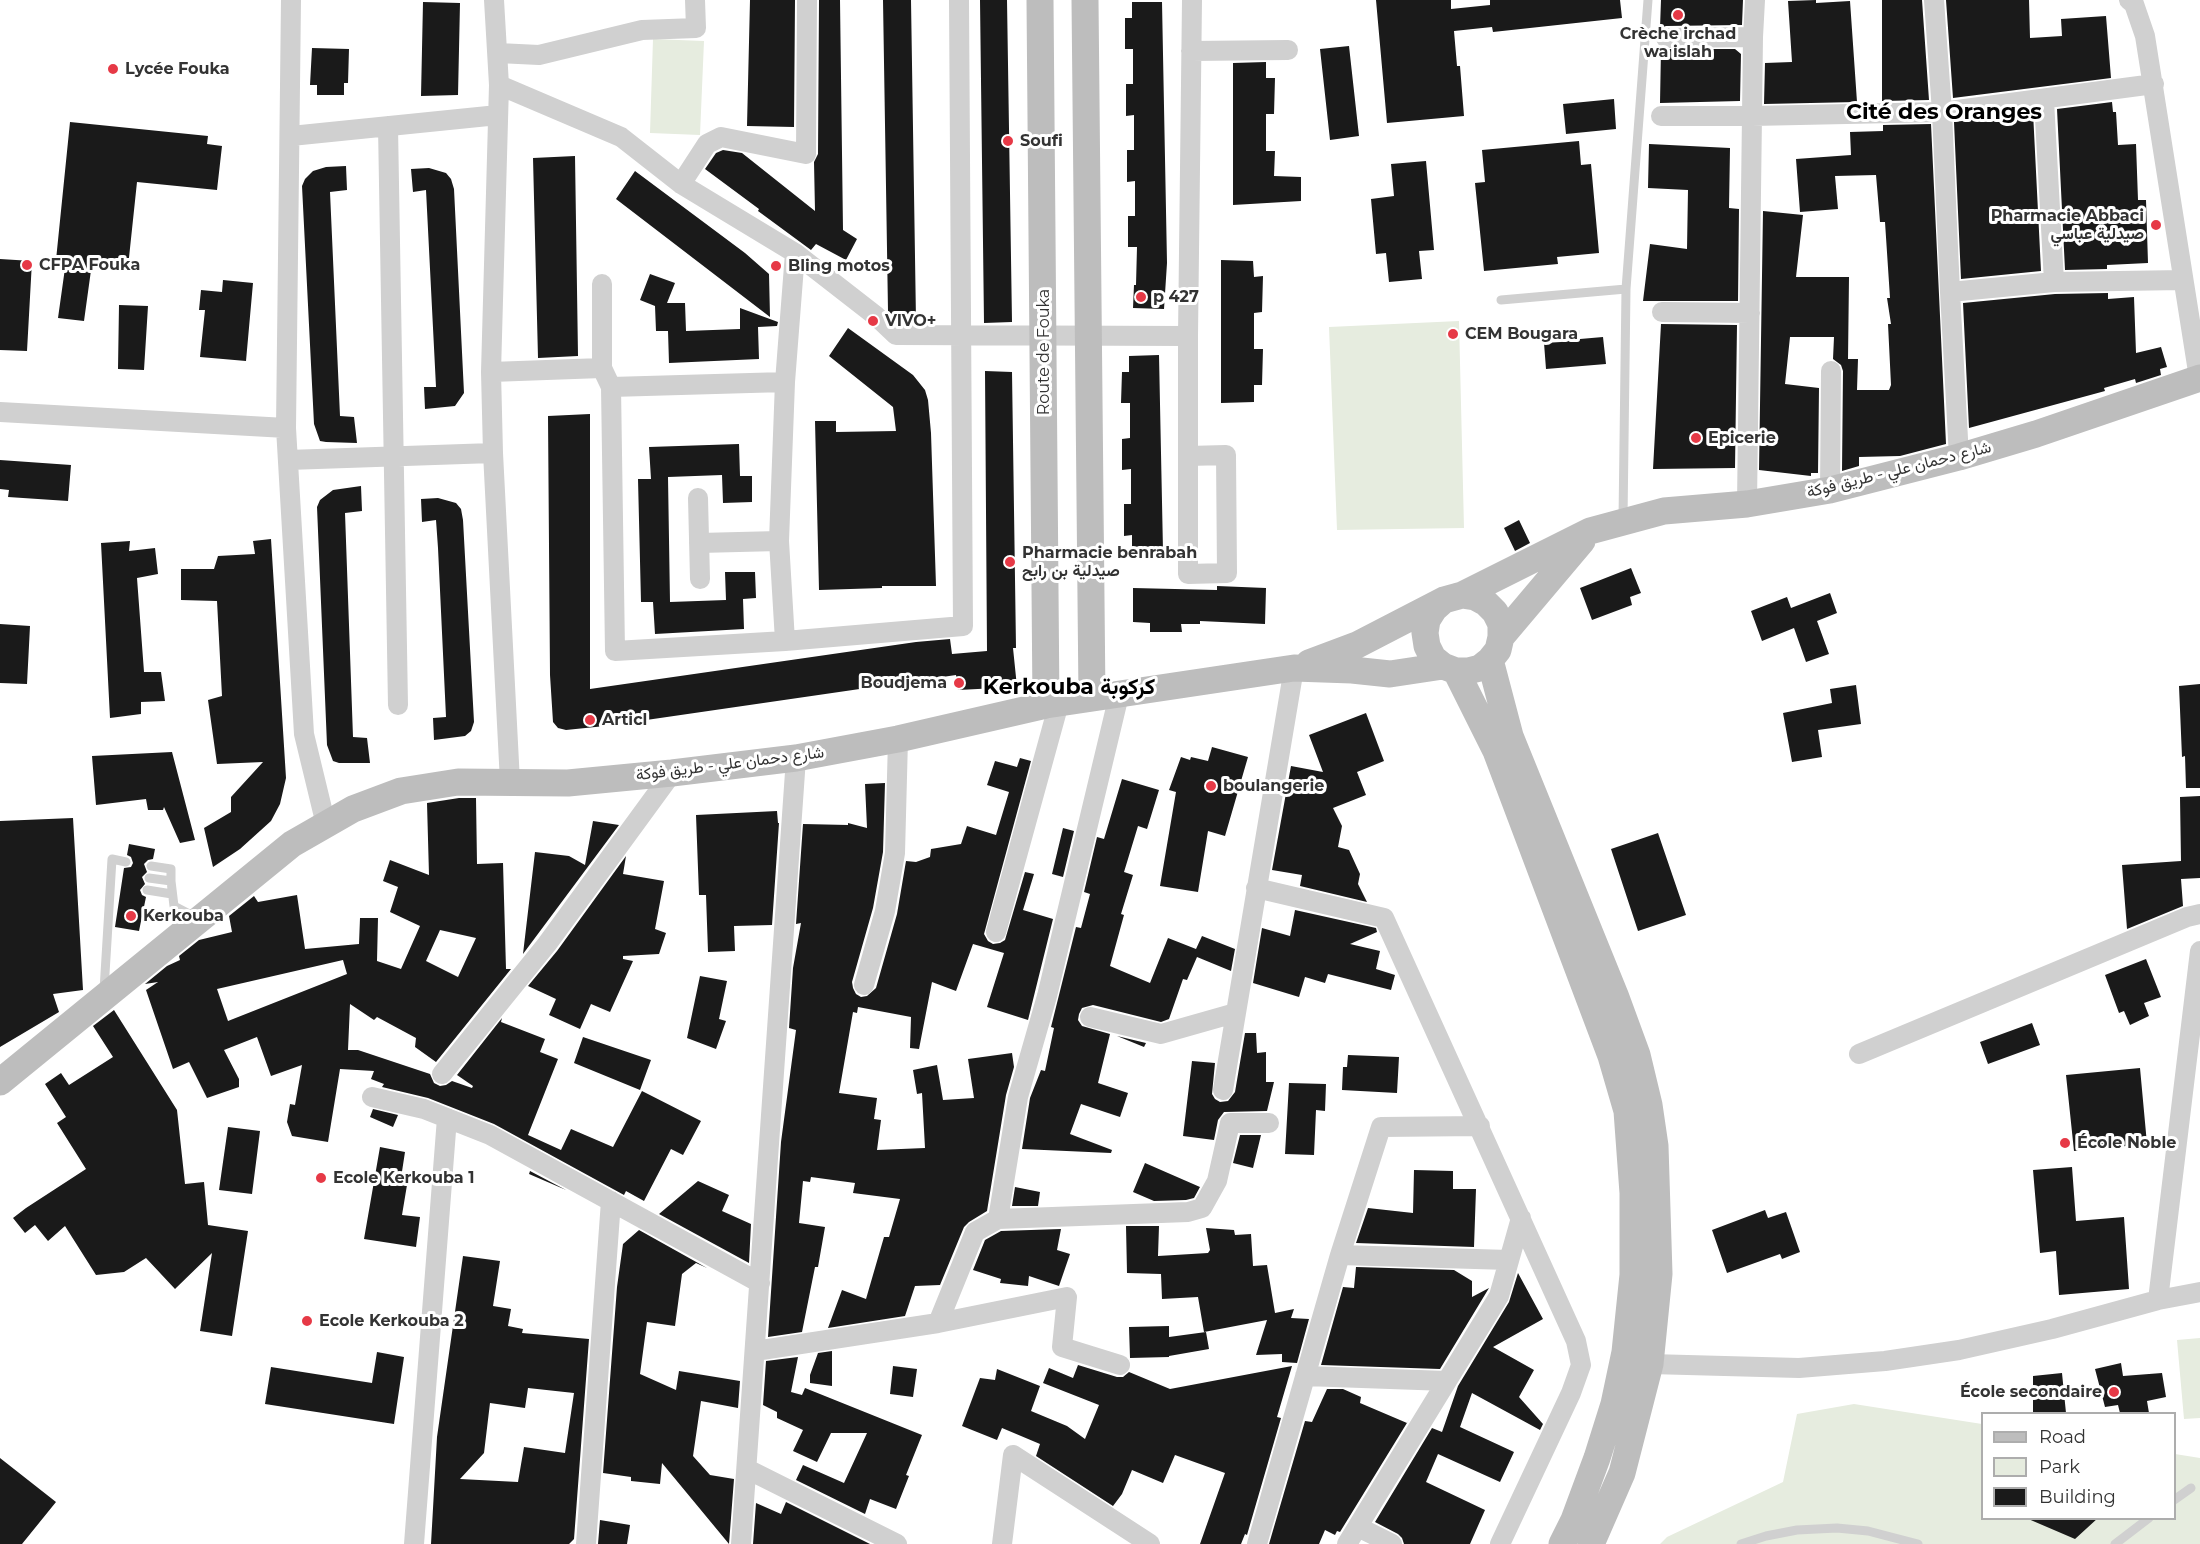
<!DOCTYPE html>
<meta charset="utf-8">
<style>
body{margin:0}
#map{position:relative;width:2200px;height:1544px;overflow:hidden;background:#fff;font-family:Montserrat,sans-serif}
canvas{display:block}
.legend{position:absolute;left:1981px;top:1412px;width:195px;height:108px;box-sizing:border-box;background:#fff;border:2px solid #adadad;margin:0;padding:8px 10px;list-style:none;font-size:18px;color:#333}
.legend li{display:flex;align-items:center;gap:12px;height:30px}
.legend b{width:30px;border:2px solid #adadad}
</style>
<div id="map">
<canvas width="2200" height="1544"></canvas>
<ul class="legend">
<li><b style="height:8px;background:#bdbdbd"></b>Road</li>
<li><b style="height:16px;background:#e6ecdf"></b>Park</li>
<li><b style="height:16px;background:#1a1a1a"></b>Building</li>
</ul>
</div>
<script>
const ctx = document.querySelector('canvas').getContext('2d');
ctx.lineJoin = 'round';
function paint(path, color) {
  ctx.fillStyle = color;
  ctx.fill(path, 'evenodd');
}
function poly(rows) {
  const path = new Path2D();
  for (const r of rows) {
    path.moveTo(r[0], r[1]);
    for (let i = 2; i < r.length; i += 2) path.lineTo(r[i], r[i + 1]);
  }
  return path;
}
function trace(path, color, width, dash) {
  ctx.strokeStyle = color;
  ctx.lineWidth = width;
  ctx.lineCap = dash ? 'butt' : 'round';
  ctx.setLineDash(dash || []);
  ctx.stroke(path);
}
function label(font, color, halo, rows, align = 'center') {
  ctx.font = font + ' Montserrat,Vazirmatn,sans-serif';
  ctx.lineWidth = 6;
  ctx.setLineDash([]);
  ctx.textBaseline = 'middle';
  ctx.strokeStyle = halo;
  ctx.fillStyle = color;
  for (const [text, x, y, turn = 0] of rows) {
    ctx.save();
    ctx.translate(x, y);
    ctx.rotate((+turn || 0) * Math.PI / 180);
    ctx.textAlign = isNaN(turn) ? turn : align;
    if (halo) ctx.strokeText(text, 0, 0);
    ctx.fillText(text, 0, 0);
    ctx.restore();
  }
}
paint(poly([
 [653,39,704,41,700,135,650,133],
 [1459,321,1464,528,1337,530,1329,327],
 [2200,1338,2200,1418,2184,1419,2177,1340],
 [1854,1404,1982,1424,1982,1518,2174,1518,2175,1454,2200,1458,2200,1544,1660,1544,1667,1537,1783,1482,1797,1414]
]), '#e6ecdf');
paint(poly([
 [750,0,795,0,794,127,747,126],
 [819,0,840,0,843,230,857,239,846,260,816,244,811,250,758,211,759,209,705,169,716,153,723,150,742,153,815,211,814,162,818,154],
 [883,0,911,0,916,321,899,321,888,311],
 [980,0,1007,0,1012,322,984,323],
 [1376,0,1451,0,1451,9,1490,5,1490,0,1620,0,1622,18,1493,32,1492,27,1454,31,1457,66,1460,66,1464,116,1387,123],
 [1661,0,1743,0,1742,25,1666,26,1660,28],
 [1816,0,1816,3,1850,1,1857,102,1764,104,1765,63,1792,62,1788,1],
 [1882,0,1922,0,1929,100,1882,101],
 [1946,0,2029,0,2030,38,2062,36,2061,19,2106,16,2111,78,1953,98],
 [423,2,460,3,458,95,421,96],
 [1132,2,1162,2,1167,263,1164,309,1133,308,1134,285,1136,285,1137,247,1128,247,1128,216,1135,216,1135,181,1127,182,1127,150,1134,150,1134,115,1126,116,1126,84,1133,84,1133,49,1125,49,1125,18,1132,18],
 [1349,46,1359,136,1330,140,1320,49],
 [312,48,349,49,348,83,344,83,344,95,317,95,317,85,310,85],
 [1661,49,1735,49,1741,54,1740,101,1660,103],
 [1266,62,1266,78,1275,78,1274,114,1266,114,1266,151,1275,151,1274,176,1301,177,1301,201,1233,205,1233,63],
 [1614,99,1616,129,1566,134,1563,104],
 [2112,102,2113,112,2116,112,2118,145,2136,144,2138,200,2146,200,2148,263,2107,265,2107,269,2065,270,2057,109],
 [2033,112,2041,271,1961,279,1954,122],
 [70,122,208,136,207,144,222,146,217,190,137,182,128,267,92,263,84,321,58,318,66,261,56,260],
 [1931,124,1946,444,1900,456,1859,457,1859,466,1842,471,1843,371,1841,365,1833,359,1834,337,1790,337,1785,384,1819,388,1818,473,1811,473,1811,476,1759,470,1763,211,1803,215,1796,277,1849,277,1848,359,1858,359,1857,390,1889,390,1891,385,1888,324,1891,324,1887,298,1890,298,1885,222,1880,222,1876,175,1835,176,1838,209,1800,212,1796,159,1851,155,1850,132,1883,131,1883,125],
 [1579,141,1581,165,1591,164,1599,253,1557,257,1558,264,1484,271,1475,183,1485,182,1482,150],
 [1649,144,1730,148,1729,208,1739,209,1738,301,1643,301,1650,244,1687,249,1688,190,1648,188],
 [575,156,578,356,538,358,533,158],
 [1426,161,1434,250,1419,251,1422,279,1389,282,1386,253,1376,254,1371,199,1394,196,1391,164],
 [346,166,347,190,330,192,340,416,354,417,357,443,326,442,320,441,314,424,302,186,305,179,313,171,326,167],
 [429,168,446,173,451,179,454,189,464,393,455,406,425,409,424,387,436,387,426,190,413,192,411,169],
 [635,171,745,253,769,274,770,317,616,199],
 [0,259,32,261,27,351,0,350],
 [1221,260,1253,261,1254,277,1263,276,1262,312,1254,313,1254,349,1263,349,1262,385,1254,385,1254,402,1221,403],
 [650,274,675,283,667,303,685,303,686,331,740,329,740,308,778,322,777,326,758,327,759,359,669,363,668,331,656,331,655,306,640,300],
 [223,280,253,283,246,361,200,357,205,310,199,310,201,290,222,292],
 [2108,293,2108,299,2134,297,2136,353,2161,347,2167,367,2160,369,2161,375,2136,383,2135,379,2104,388,2105,391,1969,428,1963,303,2055,294],
 [119,305,148,306,144,370,118,369],
 [1661,324,1737,325,1735,468,1653,469],
 [848,328,913,375,925,390,928,400,931,433,936,586,882,586,882,588,819,590,815,421,836,421,836,432,896,431,893,407,829,356],
 [1579,330,1580,339,1603,337,1606,364,1546,369,1544,343,1561,342,1560,331],
 [1159,355,1163,551,1132,552,1132,535,1124,536,1124,504,1131,504,1131,469,1122,470,1122,439,1130,438,1130,403,1121,403,1122,372,1129,372,1129,356],
 [985,371,1012,372,1016,648,1013,648,1017,687,958,690,956,675,605,726,566,730,558,728,553,722,550,675,548,416,590,414,590,689,916,642,950,639,952,654,987,651],
 [739,444,740,476,752,476,752,502,723,503,722,475,668,477,670,602,726,600,725,572,755,572,756,598,743,599,744,629,655,634,653,602,641,602,638,479,651,479,649,447],
 [0,460,71,465,68,501,8,497,9,490,0,489],
 [361,486,362,511,345,513,353,737,367,738,370,763,339,763,333,761,327,745,317,507,320,500,333,490],
 [438,498,456,503,461,509,463,520,474,722,471,731,465,736,434,740,433,718,446,717,438,548,436,520,422,522,421,499],
 [1519,520,1530,543,1515,551,1504,528],
 [271,539,286,778,280,804,271,821,240,849,213,867,204,828,231,812,231,797,263,762,217,764,208,700,222,696,217,601,181,600,181,569,214,569,218,556,255,554,253,541],
 [130,541,129,551,155,548,158,574,137,578,144,672,161,672,165,701,141,702,141,714,110,718,101,543],
 [1631,568,1641,593,1630,597,1632,605,1592,620,1580,588],
 [1217,586,1266,588,1265,624,1200,621,1200,624,1181,624,1182,632,1150,632,1150,623,1133,622,1133,588,1217,590],
 [1830,593,1837,613,1817,621,1829,654,1806,662,1794,628,1762,641,1751,611,1787,597,1791,608],
 [0,624,30,626,27,684,0,683],
 [2200,684,2200,788,2186,788,2185,756,2182,757,2179,686],
 [1856,685,1861,724,1818,730,1822,757,1792,762,1783,713,1832,703,1830,689],
 [1366,713,1384,761,1357,772,1366,795,1333,808,1342,826,1338,847,1349,850,1360,874,1358,884,1367,902,1300,886,1302,875,1272,870,1291,766,1323,772,1309,735],
 [1212,747,1248,757,1225,836,1208,831,1198,892,1160,886,1176,792,1169,790,1181,757,1190,760,1191,757,1208,761],
 [172,752,195,840,180,843,164,807,163,810,148,810,146,799,96,805,92,756],
 [1020,758,1031,761,984,934,988,941,993,944,1000,943,1005,940,1025,872,1034,874,1023,910,1053,919,1028,1020,987,1007,1004,953,973,944,956,991,932,982,919,1049,910,1048,911,1017,858,1007,857,1013,853,1012,839,1093,877,1098,874,1119,881,1120,877,1150,925,1148,922,1093,917,1094,913,1070,937,1065,943,1100,974,1098,968,1059,1012,1053,1014,1067,1006,1095,987,1211,969,1222,964,1227,940,1285,915,1286,905,1316,828,1328,842,1290,866,1299,884,1237,889,1237,900,1199,853,1193,855,1183,811,1177,810,1182,803,1181,799,1223,825,1227,818,1267,815,1267,802,1332,768,1337,781,1142,796,1030,789,1028,793,968,801,923,796,924,803,824,848,825,848,823,867,828,865,784,885,783,883,852,873,908,852,982,853,988,856,994,861,997,867,996,876,988,897,914,906,861,916,862,930,857,931,849,961,844,967,826,996,835,1009,792,987,785,995,761,1017,767],
 [1122,779,1159,790,1147,829,1138,826,1124,872,1133,875,1121,914,1124,915,1110,966,1150,983,1168,938,1196,949,1202,936,1235,949,1231,971,1197,957,1187,980,1183,979,1169,1019,1161,1022,1093,1005,1082,1008,1079,1014,1078,1020,1082,1026,1110,1034,1098,1083,1128,1093,1120,1117,1081,1104,1070,1134,1112,1150,1111,1153,1022,1149,1030,1098,1041,1070,1045,1071,1054,1028,1051,1027,1076,927,1081,928,1090,894,1084,892,1097,837,1104,839],
 [2200,796,2200,878,2181,879,2183,906,2127,929,2122,865,2181,861,2180,797],
 [459,798,476,798,477,864,503,863,506,969,511,969,436,1062,415,1047,416,1038,377,1017,374,1020,350,1004,348,1050,358,1050,430,1074,434,1083,440,1086,446,1085,452,1081,472,1088,473,1086,457,1075,502,1018,501,1022,545,1039,540,1052,558,1059,528,1135,561,1150,571,1129,613,1147,642,1091,701,1121,683,1155,671,1149,644,1201,626,1191,624,1195,494,1124,428,1098,382,1087,384,1084,371,1079,374,1071,340,1069,328,1142,292,1136,287,1122,290,1104,295,1105,302,1065,271,1076,257,1037,224,1050,239,1079,239,1087,207,1098,189,1062,173,1069,146,990,158,982,145,984,167,966,180,960,179,956,199,940,232,932,229,916,254,896,258,902,297,895,305,949,359,944,360,918,378,918,377,961,401,969,420,926,390,912,398,887,383,881,390,860,429,875,427,803],
 [440,930,476,938,458,977,426,961],
 [343,960,347,974,228,1021,217,989],
 [777,811,778,823,779,823,772,925,734,926,735,951,708,952,706,895,699,895,696,815],
 [73,818,83,990,53,994,59,1012,0,1047,0,821],
 [593,821,619,825,523,954,535,852,569,856,585,865],
 [1063,828,1074,831,1063,877,1052,874],
 [1658,833,1686,915,1638,931,1611,849],
 [129,844,155,849,153,859,148,860,144,864,147,872,142,877,145,884,140,890,142,895,146,897,139,931,115,927,124,868,131,867,133,863,131,857,127,855],
 [626,856,623,874,664,881,655,929,666,933,659,954,623,956,623,959,633,961,610,1012,591,1004,580,1029,549,1015,556,999,528,986,557,951],
 [1295,910,1376,928,1377,932,1350,944,1380,951,1376,969,1395,975,1391,990,1328,974,1325,983,1305,977,1299,997,1253,983,1262,928,1290,936],
 [2146,959,2161,997,2144,1003,2149,1016,2130,1025,2124,1011,2119,1013,2105,975],
 [700,976,727,981,719,1019,726,1021,716,1049,687,1038],
 [114,1010,177,1110,185,1184,204,1182,208,1225,248,1231,232,1336,200,1331,212,1253,175,1289,146,1258,124,1272,96,1275,65,1226,48,1241,35,1225,25,1233,13,1218,26,1208,86,1169,57,1123,66,1117,45,1084,61,1073,69,1085,113,1057,93,1026],
 [2032,1023,2040,1045,1988,1064,1980,1042],
 [1245,1033,1256,1033,1257,1053,1266,1052,1266,1082,1274,1082,1267,1111,1224,1112,1218,1120,1214,1140,1183,1136,1192,1061,1215,1063,1212,1094,1215,1099,1220,1102,1228,1101,1235,1092],
 [1117,1036,1146,1043,1144,1047],
 [583,1037,651,1060,640,1090,574,1063],
 [1348,1055,1399,1057,1397,1093,1342,1090,1343,1067,1347,1067],
 [2140,1068,2147,1144,2074,1151,2066,1075],
 [1289,1083,1326,1084,1325,1111,1316,1110,1314,1155,1285,1154],
 [373,1109,398,1115,393,1127,370,1117],
 [228,1127,260,1131,252,1194,219,1190],
 [1240,1135,1261,1135,1253,1168,1233,1163],
 [380,1147,405,1152,401,1178,408,1179,402,1215,420,1217,416,1247,364,1239],
 [1145,1163,1200,1187,1194,1198,1186,1200,1154,1201,1133,1192],
 [2072,1167,2076,1221,2124,1217,2129,1289,2059,1295,2056,1251,2040,1253,2033,1170],
 [1414,1170,1453,1171,1453,1189,1476,1189,1474,1247,1356,1243,1368,1208,1413,1213],
 [530,1171,566,1190,529,1174],
 [698,1181,729,1195,722,1211,751,1224,749,1263,659,1214],
 [1015,1187,1040,1192,1038,1206,1012,1206],
 [1765,1210,1768,1218,1786,1212,1800,1252,1782,1259,1780,1254,1727,1273,1712,1230],
 [1126,1226,1159,1226,1158,1256,1208,1253,1210,1250,1206,1228,1234,1230,1235,1235,1251,1234,1253,1266,1267,1265,1275,1313,1294,1309,1291,1318,1309,1319,1297,1363,1282,1362,1282,1354,1256,1355,1267,1320,1204,1332,1198,1297,1162,1299,1161,1274,1127,1273],
 [1061,1229,1057,1250,1070,1254,1059,1286,1029,1276,1028,1286,1000,1283,1001,1279,973,1270,985,1240,1001,1231],
 [639,1230,707,1268,696,1263,682,1274,675,1326,647,1322,640,1374,676,1390,679,1371,740,1381,738,1408,701,1401,693,1456,710,1475,734,1479,729,1544,662,1463,660,1484,631,1481,631,1477,603,1473,617,1287,623,1244],
 [463,1256,500,1261,493,1306,511,1309,508,1326,523,1329,522,1333,589,1339,574,1539,569,1544,431,1544,437,1437],
 [528,1388,574,1393,565,1453,524,1447,518,1482,460,1479,484,1453,490,1403,525,1408],
 [1356,1267,1454,1270,1472,1281,1472,1297,1489,1288,1440,1369,1321,1365,1343,1287,1354,1288],
 [1518,1273,1543,1319,1493,1347,1534,1370,1519,1397,1543,1424,1540,1430,1472,1393,1460,1427,1514,1452,1500,1482,1438,1454,1426,1482,1485,1510,1470,1544,1404,1544,1402,1538,1398,1534,1375,1522,1432,1428,1442,1432,1458,1386,1509,1302],
 [1169,1326,1169,1337,1206,1332,1209,1349,1169,1356,1169,1357,1130,1358,1129,1327],
 [832,1351,832,1386,810,1383,810,1375,818,1353],
 [377,1352,404,1357,394,1424,265,1404,271,1367,372,1383],
 [798,1357,791,1392,802,1395,805,1388,922,1435,906,1475,909,1476,896,1509,870,1499,865,1514,796,1480,803,1465,844,1483,867,1433,831,1433,817,1462,793,1451,803,1430,777,1418,777,1412,763,1405,766,1361],
 [2121,1363,2123,1376,2162,1373,2166,1397,2147,1401,2149,1413,2120,1413,2118,1405,2105,1407,2095,1369],
 [1078,1365,1117,1377,1123,1377,1129,1372,1170,1389,1292,1366,1277,1417,1281,1418,1247,1535,1245,1534,1241,1544,1200,1544,1225,1473,1175,1455,1163,1483,1132,1470,1122,1494,1113,1506,1036,1456,1040,1444,1002,1428,997,1440,962,1426,980,1378,995,1380,997,1369,1040,1386,1031,1411,1067,1426,1085,1439,1099,1405,1043,1383,1049,1368,1073,1378],
 [893,1366,917,1369,913,1397,890,1394],
 [2062,1373,2066,1413,2033,1413,2033,1376],
 [1327,1389,1343,1389,1361,1397,1360,1403,1407,1423,1410,1418,1340,1532,1337,1531,1335,1535,1325,1530,1319,1544,1269,1544,1305,1421,1312,1422],
 [0,1458,56,1502,22,1544,0,1544],
 [786,1502,870,1544,753,1544,756,1503,781,1514],
 [2026,1518,2098,1518,2075,1539],
 [600,1520,630,1525,627,1544,598,1544]
]), '#1a1a1a');
trace(poly([
 [1501,300,1626,289],
 [1623,519,1626,289,1648,0],
 [151,866,171,869,171,881,174,906,195,917],
 [149,878,171,881],
 [147,890,172,894],
 [104,990,112,859,126,862],
 [2174,1500,2191,1488],
 [1741,1544,1766,1536,1797,1530,1837,1528,1868,1531,1918,1544],
 [2115,1544,2149,1518]
]), '#d0d0d0', 9);
trace(poly([
 [291,0,286,428,304,734,326,825],
 [494,0,499,85,491,372,493,453,510,782],
 [1934,0,1942,112,1950,292,1959,457],
 [2129,0,2134,4,2145,36,2199,378],
 [1666,38,1753,37],
 [1191,51,1288,50],
 [498,53,539,55,642,30,696,28,695,0],
 [499,85,621,137,681,184,795,253,876,316,896,335,1188,336],
 [2044,100,2054,282],
 [1661,116,1752,116,1942,112,2154,84],
 [388,126,398,705],
 [291,136,498,115],
 [681,184,707,144,721,137,806,154,807,0],
 [602,284,602,368],
 [1950,292,2054,282,2183,280],
 [1662,312,1750,313],
 [491,372,602,368,611,387,615,651,785,641,963,626,959,0],
 [611,387,785,382],
 [0,412,286,428],
 [1188,456,1226,455,1227,573,1188,574,1188,336,1192,0],
 [288,460,493,453],
 [1830,490,1831,371],
 [698,498,700,579],
 [1747,504,1753,37,1755,0],
 [699,543,779,541],
 [785,641,779,541,785,382,795,253],
 [1256,888,1384,918,1576,1341,1581,1365,1571,1393,1500,1544],
 [996,932,1059,703],
 [864,985,885,911,895,853,898,739],
 [1090,1017,1161,1034,1235,1013],
 [1859,1054,2187,917,2200,914],
 [442,1074,547,944,672,773],
 [1223,1090,1294,668],
 [372,1097,424,1109,490,1135,760,1283],
 [998,1219,1188,1212,1202,1208,1217,1181,1230,1123,1269,1123],
 [1340,1255,1509,1260],
 [2158,1300,2200,951],
 [938,1323,975,1232,998,1219,1018,1097,1047,996,1119,695],
 [755,1351,938,1323,1067,1297,1062,1347,1120,1365],
 [1650,1364,1799,1368,1885,1361,1959,1350,2052,1329,2158,1300,2200,1292],
 [1305,1376,1447,1381],
 [747,1469,897,1544],
 [1358,1527,1392,1544],
 [414,1544,447,1118],
 [586,1544,611,1201],
 [741,1544,796,758],
 [1002,1544,1013,1455,1150,1544],
 [1257,1544,1340,1255,1381,1127,1480,1126],
 [1347,1544,1499,1296,1521,1218]
]), '#d0d0d0', 20);
trace(poly([
 [1040,0,1046,705],
 [1085,0,1092,698],
 [1462,595,1590,531,1664,511,1747,504,1830,490,1959,457,2036,434,2200,378],
 [1501,637,1582,541],
 [1490,660,1510,736,1615,995,1637,1055,1649,1105,1655,1146,1659,1274,1650,1364,1622,1473,1591,1544],
 [1309,663,1357,645,1444,600,1462,595,1475,597,1486,603,1495,612,1501,624,1501,637,1498,650,1490,660,1480,668,1468,671,1456,671,1443,666,1433,658,1427,646,1425,633,1427,620,1434,609,1444,600],
 [1456,671,1496,751,1611,1056,1627,1111,1633,1193,1633,1275,1625,1352,1614,1404,1597,1458,1574,1520,1562,1544],
 [0,1082,292,844,353,809,401,791,458,782,568,783,672,773,796,758,898,739,1046,705,1294,668,1352,670,1390,674,1443,666]
]), '#bdbdbd', 27);
for (const [x, y, r, color] of [
 [1678,15,6,"#e63946"],
 [113,69,6,"#e63946"],
 [1008,141,6,"#e63946"],
 [2156,225,6,"#e63946"],
 [27,265,6,"#e63946"],
 [776,266,6,"#e63946"],
 [1141,297,6,"#e63946"],
 [873,321,6,"#e63946"],
 [1453,334,6,"#e63946"],
 [1696,438,6,"#e63946"],
 [1010,562,6,"#e63946"],
 [959,683,6,"#e63946"],
 [590,720,6,"#e63946"],
 [1211,786,6,"#e63946"],
 [131,916,6,"#e63946"],
 [2065,1143,6,"#e63946"],
 [321,1178,6,"#e63946"],
 [307,1321,6,"#e63946"],
 [2114,1392,6,"#e63946"]
]) {
  const dot = new Path2D();
  dot.arc(x, y, r, 0, 2 * Math.PI);
  ctx.fillStyle = color;
  ctx.fill(dot);
  trace(dot, '#fff', 2);
}
label('bold 16px', '#333', '#fff', [
 ["Crèche irchad",1678,34,"center"],
 ["wa islah",1678,52,"center"],
 ["Lycée Fouka",125,69],
 ["Soufi",1020,141],
 ["Pharmacie Abbaci",2144,216,"right"],
 ["صيدلية عباسي",2144,234,"right"],
 ["CFPA Fouka",39,265],
 ["Bling motos",788,266],
 ["p 427",1153,297],
 ["VIVO+",885,321],
 ["CEM Bougara",1465,334],
 ["Epicerie",1708,438],
 ["Pharmacie benrabah",1022,553],
 ["صيدلية بن رابح",1022,571],
 ["Boudjema",947,683,"right"],
 ["Articl",602,720],
 ["boulangerie",1223,786],
 ["Kerkouba",143,916],
 ["École Noble",2077,1143],
 ["Ecole Kerkouba 1",333,1178],
 ["Ecole Kerkouba 2",319,1321],
 ["École secondaire",2102,1392,"right"]
], 'left');
label('16px', '#333', '#fff', [
 ["Route de Fouka",1044,352,-90],
 ["شارع دحمان علي - طريق فوكة",1899,470,-14],
 ["شارع دحمان علي - طريق فوكة",730,764,-7]
]);
label('bold 22px', '#000', '#fff', [
 ["Cité des Oranges",1944,113],
 ["Kerkouba كركوبة",1069,688]
]);
</script>
